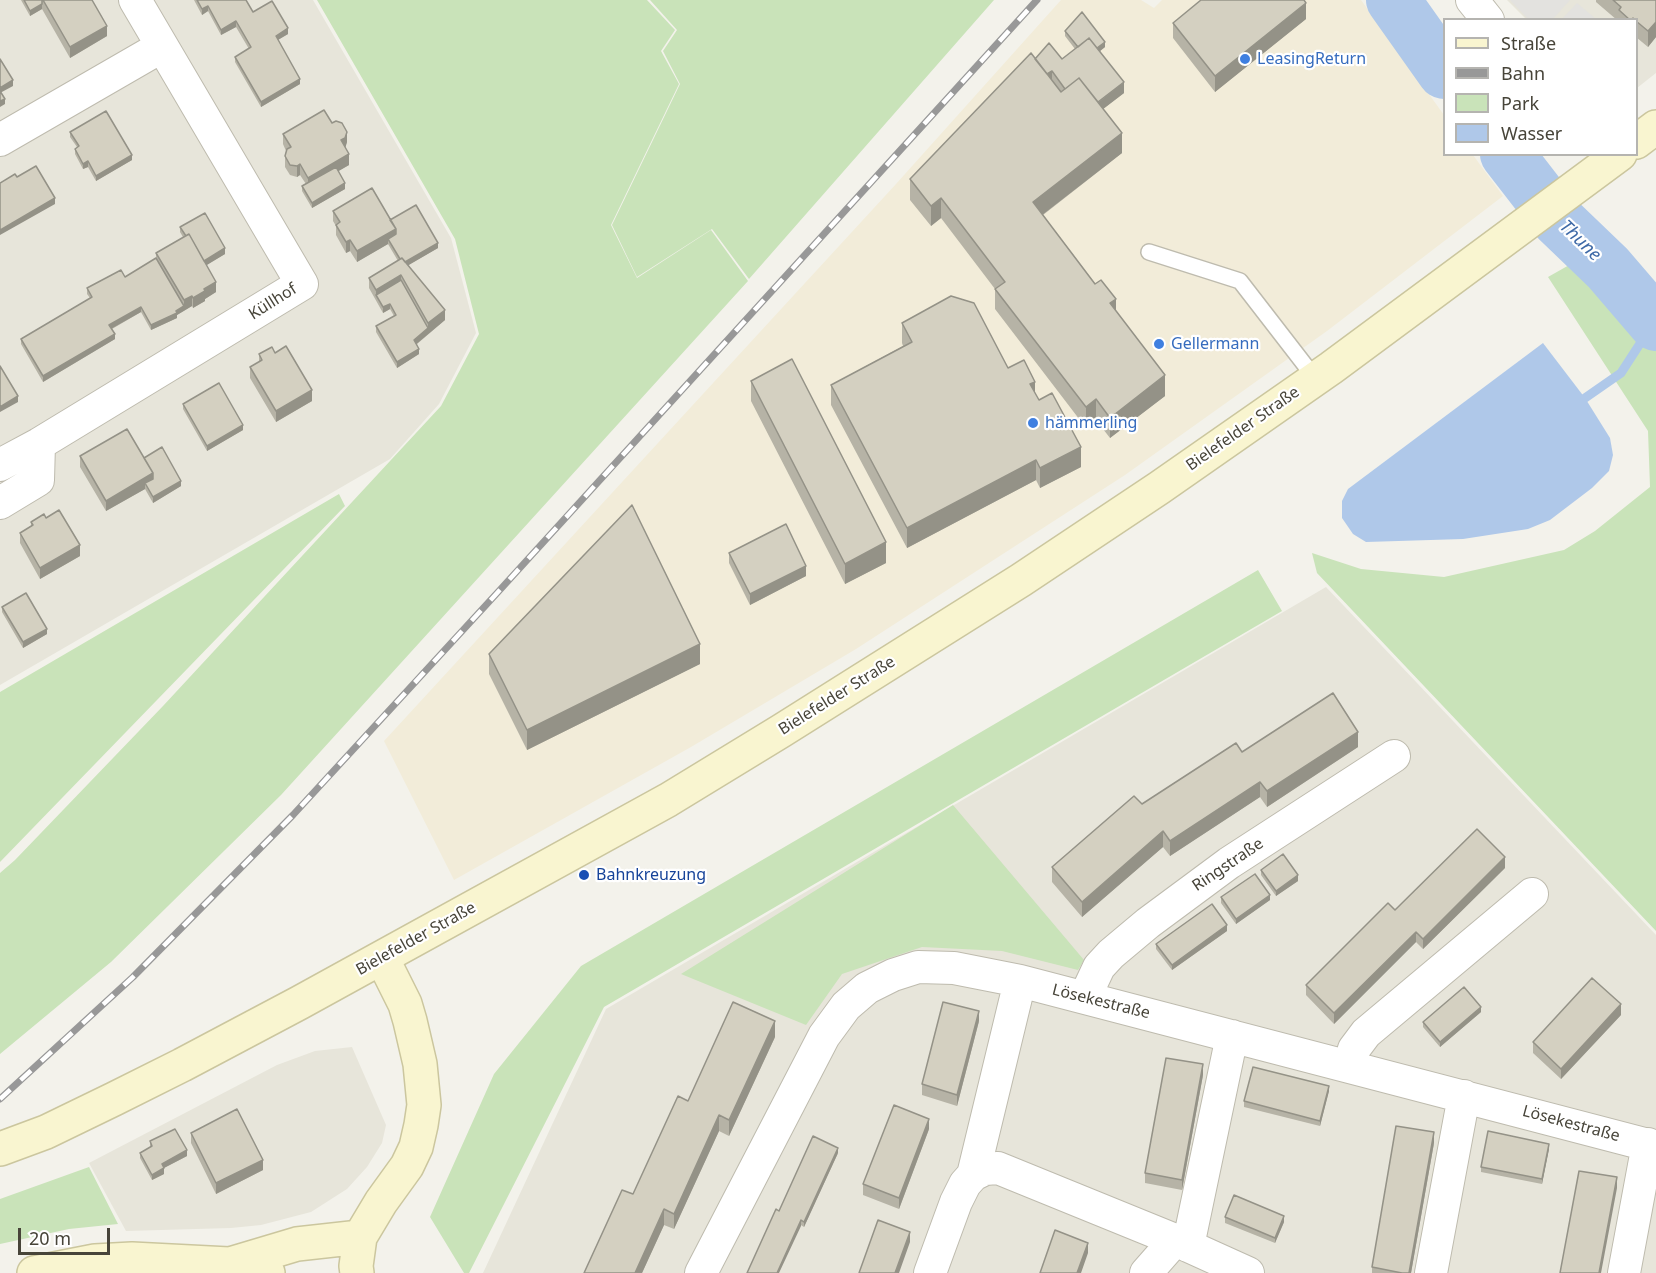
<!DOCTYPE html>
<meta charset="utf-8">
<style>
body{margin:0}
#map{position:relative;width:1656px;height:1273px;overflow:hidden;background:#f3f2eb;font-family:"Noto Sans",sans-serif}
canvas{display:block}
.legend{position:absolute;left:1443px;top:18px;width:195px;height:138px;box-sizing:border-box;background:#fff;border:2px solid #b5b4b0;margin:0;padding:8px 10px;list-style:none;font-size:18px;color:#474439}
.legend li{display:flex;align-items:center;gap:12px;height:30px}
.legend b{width:30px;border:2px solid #b5b4b0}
.scale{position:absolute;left:18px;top:1228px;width:92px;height:27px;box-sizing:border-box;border:3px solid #474439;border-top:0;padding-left:8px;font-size:18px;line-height:21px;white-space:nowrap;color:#474439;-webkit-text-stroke:4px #fff;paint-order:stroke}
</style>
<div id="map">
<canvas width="1656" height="1273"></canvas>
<ul class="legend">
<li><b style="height:8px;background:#f9f5d0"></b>Straße</li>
<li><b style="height:8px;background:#989898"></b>Bahn</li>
<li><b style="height:16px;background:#c9e3b9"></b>Park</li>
<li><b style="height:16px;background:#afc8e9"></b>Wasser</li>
</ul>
<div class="scale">20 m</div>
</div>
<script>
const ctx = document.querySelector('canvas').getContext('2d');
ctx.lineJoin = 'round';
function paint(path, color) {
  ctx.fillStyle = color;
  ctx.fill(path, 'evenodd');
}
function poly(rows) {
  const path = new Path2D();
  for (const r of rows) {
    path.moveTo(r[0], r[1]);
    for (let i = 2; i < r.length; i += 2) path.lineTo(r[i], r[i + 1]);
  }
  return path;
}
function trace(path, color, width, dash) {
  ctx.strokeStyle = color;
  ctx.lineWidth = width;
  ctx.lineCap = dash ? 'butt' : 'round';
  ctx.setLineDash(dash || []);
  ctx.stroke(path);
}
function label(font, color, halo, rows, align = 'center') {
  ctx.font = font + ' "Noto Sans",sans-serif';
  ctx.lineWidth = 4.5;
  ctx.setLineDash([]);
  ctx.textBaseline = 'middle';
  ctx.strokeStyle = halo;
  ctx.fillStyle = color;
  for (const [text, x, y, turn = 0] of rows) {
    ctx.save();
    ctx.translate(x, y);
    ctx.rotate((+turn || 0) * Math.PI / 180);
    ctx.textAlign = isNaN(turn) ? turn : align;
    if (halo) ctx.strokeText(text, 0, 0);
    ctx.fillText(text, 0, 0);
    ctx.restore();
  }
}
paint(poly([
 [0,0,313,0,451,238,476,333,439,404,390,459,0,685],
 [1507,0,1656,0,1656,73,1637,88,1636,20,1526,19],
 [1326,587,1656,935,1656,1273,483,1273,606,1009],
 [352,1047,386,1125,382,1143,367,1167,347,1189,311,1212,261,1225,231,1228,126,1231,89,1163,277,1065,315,1051]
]), '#e7e5da');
paint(poly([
 [1061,0,1141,0,1154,8,1162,0,1361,0,1444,115,1444,154,1473,155,1503,196,1327,331,1125,475,856,649,691,747,454,880,384,741,896,184]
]), '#f2ecd9');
paint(poly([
 [317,0,647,0,675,30,661,51,679,84,611,225,637,278,711,230,748,281,281,795,111,962,0,1054,0,873,15,860,163,706,441,406,479,334,455,239],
 [650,0,994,0,749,279,712,229,637,277,612,225,680,84,663,51,677,30],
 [1571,264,1656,345,1656,931,1317,573,1312,553,1361,569,1444,577,1564,550,1595,531,1650,487,1648,431,1548,277],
 [339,494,345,506,0,862,0,692],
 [1258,570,1282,611,604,1007,469,1273,464,1273,430,1217,494,1074,581,966],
 [953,805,1084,960,1078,970,1002,951,922,947,842,974,806,1025,681,974],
 [89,1167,118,1224,69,1229,0,1244,0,1199]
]), '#c9e3b9');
paint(poly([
 [1510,0,1570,0,1553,19,1529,20],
 [1577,3,1596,19,1562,19]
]), '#e3e2df');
paint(poly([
 [1543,343,1585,398,1610,438,1613,455,1609,471,1592,488,1550,520,1528,529,1463,539,1366,542,1353,534,1342,518,1342,501,1348,489]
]), '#afc8e9');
trace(poly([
 [1585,398,1621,373,1654,322]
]), '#afc8e9', 9);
trace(poly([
 [1393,0,1444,72],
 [1507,154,1558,220,1608,268,1656,324]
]), '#afc8e9', 54);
const service = poly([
 [1149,252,1240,281,1315,378]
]);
const minor = poly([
 [1472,0,1488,20],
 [0,140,161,47],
 [0,465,39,444,302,284,135,0],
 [0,503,38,480,39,444],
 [1085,997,1099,967,1111,954,1148,923,1229,863,1394,756],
 [1349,1066,1354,1049,1366,1033,1532,894],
 [973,1175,1020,981],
 [1188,1246,1232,1036],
 [701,1273,824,1036,846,1006,867,988,893,975,918,967,954,968,1020,981,1656,1147],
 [930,1273,956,1202,965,1184,973,1175,985,1169,998,1168,1175,1240,1248,1273],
 [1146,1273,1175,1240],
 [1431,1273,1464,1096],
 [1624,1273,1648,1144]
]);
const secondary = poly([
 [1636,142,1656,127],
 [0,1149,46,1132,114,1099,182,1065,299,1003,668,800,781,731,1021,580,1159,488,1331,368,1620,154],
 [230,1264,297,1244,360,1237],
 [34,1273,95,1261,132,1259,229,1264,268,1273],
 [357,1273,356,1266,360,1237,381,1202,407,1166,416,1147,421,1125,424,1105,420,1064,410,1021,405,1004,382,958]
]);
trace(service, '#bebbae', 18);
trace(minor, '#bebbae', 34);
trace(secondary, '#cbc69e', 36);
trace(service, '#fff', 15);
trace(minor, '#fff', 32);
trace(secondary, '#f9f5d0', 33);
const rail = poly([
 [0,1099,133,977,293,815,498,592,1037,0]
]);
trace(rail, '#989898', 7);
trace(rail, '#fff', 4.5, [14]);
paint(poly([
 [21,0,92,0,107,36,70,58,42,9,30,16],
 [194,0,246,0,253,12,288,34,278,40,300,84,261,107,235,62,235,57,249,49,236,27,221,35,208,11,202,15],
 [1596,0,1656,0,1656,37,1648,47,1636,37,1636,20,1617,20,1596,2],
 [1306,19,1215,92,1173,38,1173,23],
 [1065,31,1105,47,1100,51,1124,93,1103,109,1122,153,1043,215,1116,311,1165,396,1110,438,1096,420,1086,428,995,309,995,289,941,218,931,226,910,200,910,179,1035,59,1062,59,1075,49,1065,36],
 [332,123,347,142,345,147,349,165,338,171,345,189,312,208,302,191,302,186,306,184,300,175,297,177,290,175,285,167,285,156,286,151,283,144,283,134],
 [70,132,132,160,96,181,88,167,83,169,75,154,75,149,77,147,70,137],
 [333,211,390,220,438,248,408,265,445,320,417,344,419,354,397,368,376,332,376,326,394,316,390,309,383,313,369,288,369,278,398,261,388,244,357,262,350,251,346,253,336,235,336,226,333,221],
 [180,227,225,254,206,265,216,292,205,299,205,301,193,308,192,306,177,315,177,318,151,330,141,312,112,329,115,339,43,382,21,344,21,339,90,298,87,294,87,288,125,277,156,258,156,253,183,237,180,232],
 [902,323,1008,368,1035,394,1081,467,1040,488,1036,480,907,548,831,405,831,385,903,346,902,343],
 [275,353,312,401,276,422,250,378,250,367,259,362,259,354],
 [751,381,886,563,845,584,751,401],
 [183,404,243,430,207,451,183,409],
 [80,456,144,458,181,486,153,503,145,489,106,511,80,467],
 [31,522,80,556,40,579,20,543,20,533,31,526],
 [729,553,806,576,750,605,729,563],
 [2,607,47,634,23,648,2,612],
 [489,654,700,664,527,750,489,674],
 [1358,747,1267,807,1260,797,1170,856,1163,847,1082,917,1052,882,1052,867,1142,804,1242,752],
 [1505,868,1423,949,1416,942,1334,1024,1306,995,1306,985,1395,910],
 [1261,870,1298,881,1276,896,1261,875],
 [1221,897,1270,900,1236,924,1221,903],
 [1227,931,1172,970,1156,949,1156,944],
 [1481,1012,1440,1047,1423,1027,1423,1022],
 [1621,1015,1561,1079,1533,1053,1533,1042],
 [979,1021,957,1106,922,1095,922,1084],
 [775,1037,729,1136,719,1131,674,1229,664,1225,642,1273,584,1273,633,1194,688,1101],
 [1203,1075,1182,1190,1145,1183,1145,1173],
 [1329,1091,1320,1126,1244,1107,1244,1101],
 [929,1129,899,1209,863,1195,863,1184],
 [191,1133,263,1170,216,1194,191,1143],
 [150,1141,187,1156,164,1168,164,1174,152,1180,140,1158,140,1153,150,1147],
 [1434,1143,1411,1273,1372,1273,1372,1267],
 [1549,1149,1542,1184,1481,1172,1481,1167],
 [838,1153,804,1227,779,1211],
 [1225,1217,1284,1222,1275,1243,1225,1223]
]), '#b6b3a6');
paint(poly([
 [1306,3,1306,19,1215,92,1215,76],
 [42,4,42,9,30,16,30,11],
 [208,6,208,11,202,15,202,9],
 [236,21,236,27,221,35,221,30],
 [1656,22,1656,37,1648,47,1648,31],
 [107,26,107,36,70,58,70,47],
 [288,28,288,34,276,41,276,36],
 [1105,42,1105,47,1095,55,1095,50],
 [1052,71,1052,82,1043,78],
 [300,79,300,84,261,107,261,102],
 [13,80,13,86,0,93,0,88],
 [1124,82,1124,93,1094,116,1094,106],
 [5,99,5,104,0,107,0,101],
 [347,132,347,142,345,149,341,140],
 [1122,133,1122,153,1033,222,1033,202],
 [349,154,349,165,308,189,308,178],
 [132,155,132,160,96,181,96,176],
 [88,161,88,167,83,169,83,164],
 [300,164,300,175,297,177,297,166],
 [345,183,345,189,312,208,312,203],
 [55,198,55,204,0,235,0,230],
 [941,198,941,218,931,226,931,206],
 [396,229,396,240,388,239,388,244,357,262,357,251],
 [350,240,350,251,346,253,346,242],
 [438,243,438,248,402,269,402,263],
 [225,248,225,254,202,268,202,262],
 [401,275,401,286,376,295,376,300,376,290],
 [216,282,216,292,205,299,205,301,193,308,193,298,204,289],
 [192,296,192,306,177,315,177,318,151,330,151,325,184,306,184,300],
 [1116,299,1116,319,1110,303],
 [390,304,390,309,383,313,383,307],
 [141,307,141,312,109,330,109,325],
 [445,310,445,320,414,346,414,340,428,328,428,323],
 [115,334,115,339,43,382,43,376],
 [419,349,419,354,397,368,397,362],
 [1165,375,1165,396,1110,438,1110,418],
 [1035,382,1035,402,1030,384],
 [312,390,312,401,276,422,276,411],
 [18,396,18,402,0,412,0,407],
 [1096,399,1096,420,1086,428,1086,407],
 [243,425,243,430,207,451,207,446],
 [1081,447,1081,467,1040,488,1040,468],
 [1036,460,1036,480,907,548,907,528],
 [153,473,153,484,145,483,145,489,106,511,106,501],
 [181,481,181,486,153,503,153,497],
 [886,542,886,563,845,584,845,564],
 [80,545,80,556,40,579,40,568],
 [806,566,806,576,750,605,750,594],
 [47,629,47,634,23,648,23,642],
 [700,644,700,664,527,750,527,730],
 [1358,732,1358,747,1267,807,1267,791],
 [1260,782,1260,797,1170,856,1170,841],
 [1163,831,1163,847,1082,917,1082,902],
 [1505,857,1505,868,1423,949,1423,939],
 [1298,875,1298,881,1276,896,1276,891],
 [1270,895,1270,900,1236,924,1236,919],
 [1227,925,1227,931,1172,970,1172,965],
 [1416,932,1416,942,1334,1024,1334,1013],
 [1621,1004,1621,1015,1561,1079,1561,1069],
 [1481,1007,1481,1012,1440,1047,1440,1042],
 [979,1011,979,1021,957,1106,957,1095],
 [775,1021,775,1037,729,1136,729,1120],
 [1203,1064,1203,1075,1182,1190,1182,1180],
 [1329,1086,1329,1091,1320,1126,1320,1121],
 [719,1115,719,1131,674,1229,674,1214],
 [929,1119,929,1129,899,1209,899,1198],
 [1434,1132,1434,1143,1411,1273,1409,1273],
 [1549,1144,1549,1149,1542,1184,1542,1179],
 [838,1148,838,1153,804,1227,804,1222],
 [187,1150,187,1156,162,1169,162,1164],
 [263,1160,263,1170,216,1194,216,1183],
 [164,1168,164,1174,152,1180,152,1175],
 [1617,1177,1617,1188,1601,1273,1599,1273],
 [664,1209,664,1225,642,1273,635,1273],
 [1284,1216,1284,1222,1275,1243,1275,1238],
 [801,1220,801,1226,779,1273,777,1273],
 [910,1232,910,1242,899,1273,895,1273],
 [1088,1243,1088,1253,1081,1273,1077,1273]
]), '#949287');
const building = poly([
 [24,0,42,0,42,4,30,11,24,0],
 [43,0,92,0,107,26,70,47,43,0],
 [197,0,246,0,253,12,272,1,288,28,276,36,300,79,261,102,235,57,251,47,236,21,221,30,208,6,202,9,197,0],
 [1201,0,1304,0,1306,3,1215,76,1173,23,1201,0],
 [1613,0,1656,0,1656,22,1648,31,1636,21,1636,20,1633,18,1630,20,1619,10,1621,7,1613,0],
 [1082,12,1105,42,1097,48,1089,38,1078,47,1065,31,1082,12],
 [1089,38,1124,82,1098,102,1079,78,1065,89,1052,71,1047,74,1035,59,1049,43,1062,59,1089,38],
 [1031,53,1061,92,1079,78,1122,133,1033,202,1095,284,1101,280,1116,299,1110,303,1165,375,1110,418,1096,399,1086,407,995,289,1005,282,941,198,931,206,910,179,1031,53],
 [0,59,13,80,0,88,0,59],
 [0,91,5,99,0,101,0,91],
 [324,110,332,123,336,121,342,123,347,132,345,138,341,140,349,154,308,178,300,164,297,166,290,165,285,156,287,149,291,147,283,134,324,110],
 [106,111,132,155,96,176,88,161,83,164,75,149,79,146,70,132,106,111],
 [36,166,55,198,0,230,0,183,15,174,17,177,36,166],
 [336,167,345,183,312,203,302,186,336,167],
 [372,188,396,229,357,251,350,240,346,242,336,225,340,222,333,211,372,188],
 [416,205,438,243,405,262,402,258,400,259,388,239,396,234,396,229,390,220,416,205],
 [205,213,225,248,204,261,189,234,186,236,180,227,205,213],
 [189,234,216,282,204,289,205,291,193,298,192,296,184,300,156,253,189,234],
 [156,258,184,306,176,311,177,313,151,325,141,307,109,325,115,334,43,376,21,339,92,297,87,288,121,270,125,277,156,258],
 [402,258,445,310,428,323,401,275,376,290,369,278,402,258],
 [401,280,428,328,414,340,419,349,397,362,376,326,396,315,390,304,383,307,376,295,401,280],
 [951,296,974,303,1008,368,1024,360,1035,382,1030,384,1039,400,1052,393,1081,447,1040,468,1036,460,907,528,831,385,912,342,902,323,951,296],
 [286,346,312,390,276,411,250,367,262,360,259,354,272,347,275,353,286,346],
 [792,359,886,542,845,564,751,381,792,359],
 [0,366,18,396,0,407,0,366],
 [219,383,243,425,207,446,183,404,219,383],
 [127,429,153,473,106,501,80,456,127,429],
 [162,447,181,481,153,497,145,483,153,479,153,473,144,458,162,447],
 [632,505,700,644,527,730,489,654,632,505],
 [59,510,80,545,40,568,20,533,33,525,31,522,44,514,46,518,59,510],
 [786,524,806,566,750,594,729,553,786,524],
 [26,593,47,629,23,642,2,607,26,593],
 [1333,693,1358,732,1267,791,1260,782,1170,841,1163,831,1082,902,1052,867,1134,796,1142,804,1236,743,1242,752,1333,693],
 [1477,829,1505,857,1423,939,1416,932,1334,1013,1306,985,1388,903,1395,910,1477,829],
 [1283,854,1298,875,1276,891,1261,870,1283,854],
 [1255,874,1270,895,1236,919,1221,897,1255,874],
 [1212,904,1227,925,1172,965,1156,944,1212,904],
 [1592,978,1621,1004,1561,1069,1533,1042,1592,978],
 [1464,987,1481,1007,1440,1042,1423,1022,1464,987],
 [733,1002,775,1021,729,1120,719,1115,674,1214,664,1209,635,1273,584,1273,622,1190,633,1194,678,1096,688,1101,733,1002],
 [943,1002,979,1011,957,1095,922,1084,943,1002],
 [1166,1058,1203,1064,1182,1180,1145,1173,1166,1058],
 [1253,1067,1329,1086,1320,1121,1244,1101,1253,1067],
 [894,1105,929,1119,899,1198,863,1184,894,1105],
 [237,1109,263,1160,216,1183,191,1133,237,1109],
 [1396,1126,1434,1132,1409,1273,1402,1273,1372,1267,1396,1126],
 [175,1129,187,1150,162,1164,164,1168,152,1175,140,1153,152,1146,150,1141,175,1129],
 [1488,1131,1549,1144,1542,1179,1481,1167,1488,1131],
 [813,1136,838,1148,804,1222,801,1220,777,1273,747,1273,776,1209,779,1211,813,1136],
 [1579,1171,1617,1177,1599,1273,1560,1273,1579,1171],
 [1234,1195,1284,1216,1275,1238,1225,1217,1234,1195],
 [878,1220,910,1232,895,1273,859,1273,878,1220],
 [1055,1230,1088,1243,1077,1273,1040,1273,1055,1230]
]);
paint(building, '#d4d0c1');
trace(building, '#949287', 1.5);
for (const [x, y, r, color] of [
 [1245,59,6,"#3f7fe0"],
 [1159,344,6,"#3f7fe0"],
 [1033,423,6,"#3f7fe0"],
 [584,875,6,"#1a4fb4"]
]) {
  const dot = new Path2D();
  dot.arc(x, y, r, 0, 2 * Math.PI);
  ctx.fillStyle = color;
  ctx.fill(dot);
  trace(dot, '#fff', 2);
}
label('16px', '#366cbe', '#fff', [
 ["LeasingReturn",1257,59],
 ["Gellermann",1171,344],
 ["hämmerling",1045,423]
], 'left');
label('16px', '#474439', '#fff', [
 ["Küllhof",273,302,-32],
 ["Bielefelder Straße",1243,429,-35],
 ["Bielefelder Straße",837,696,-32],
 ["Ringstraße",1228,865,-34],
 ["Bielefelder Straße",416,939,-29],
 ["Lösekestraße",1101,1002,14],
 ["Lösekestraße",1571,1124,15]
]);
label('16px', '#164399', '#fff', [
 ["Bahnkreuzung",596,875]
], 'left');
label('italic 18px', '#3f6aa7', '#fff', [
 ["Thune",1580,241,44]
]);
</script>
